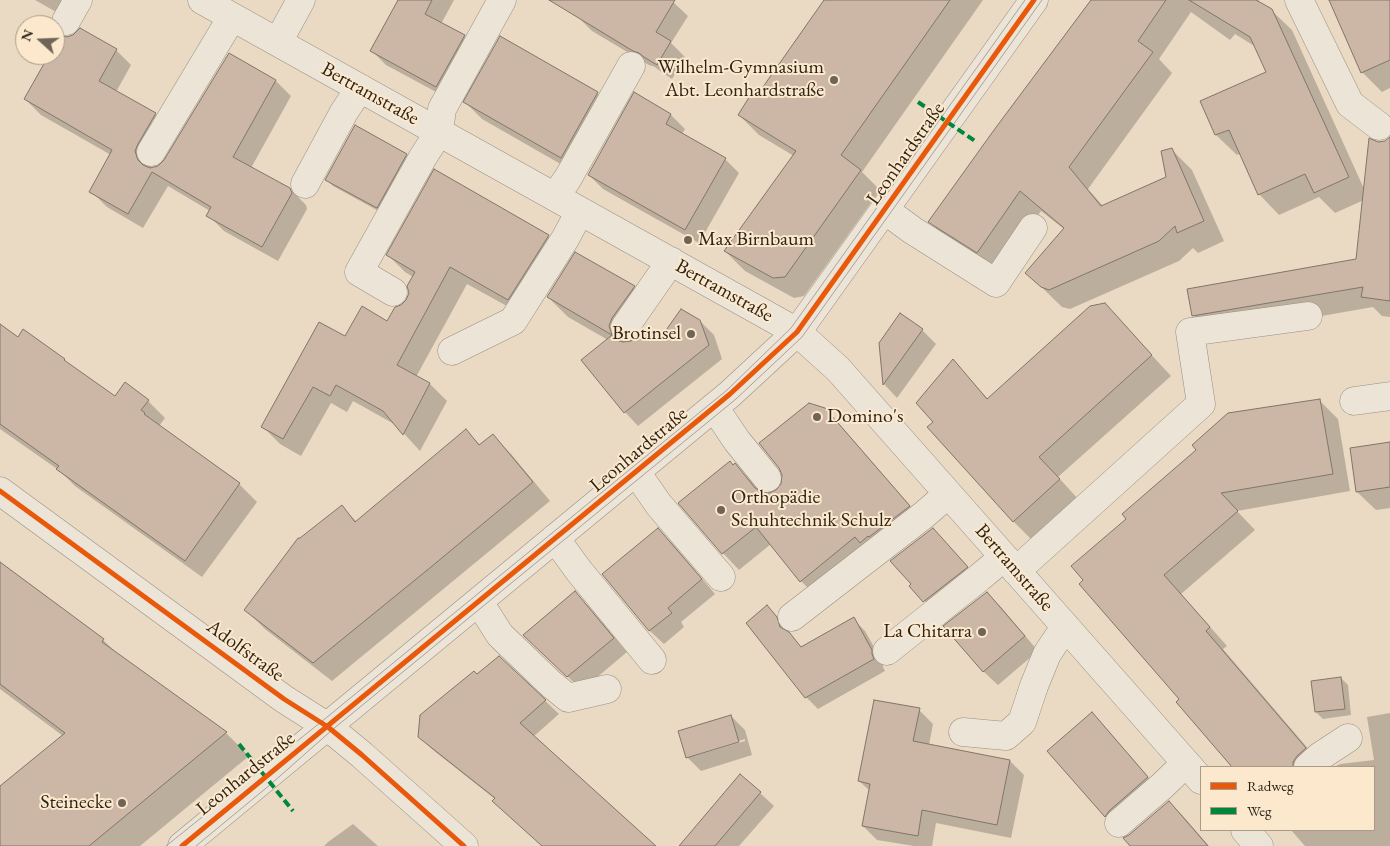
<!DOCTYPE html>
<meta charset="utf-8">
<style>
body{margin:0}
#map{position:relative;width:1390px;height:846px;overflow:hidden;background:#eadac3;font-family:"EB Garamond",serif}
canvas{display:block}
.legend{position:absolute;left:1200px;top:766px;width:175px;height:65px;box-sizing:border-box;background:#fce9cd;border:1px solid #a99b85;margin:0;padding:6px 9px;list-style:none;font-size:15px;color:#2d251a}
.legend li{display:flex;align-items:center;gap:10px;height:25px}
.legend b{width:25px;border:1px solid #a99b85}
.north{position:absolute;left:15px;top:15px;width:50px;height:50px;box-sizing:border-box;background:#fce9cd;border:1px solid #a99b85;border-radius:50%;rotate:290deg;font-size:14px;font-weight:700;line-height:20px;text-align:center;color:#2d251a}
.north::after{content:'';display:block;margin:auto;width:18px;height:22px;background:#6f6455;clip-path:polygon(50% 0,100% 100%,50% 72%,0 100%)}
</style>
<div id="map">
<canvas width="1390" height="846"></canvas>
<ul class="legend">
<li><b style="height:6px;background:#e8590c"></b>Radweg</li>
<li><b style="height:6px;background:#00873e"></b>Weg</li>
</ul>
<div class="north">N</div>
</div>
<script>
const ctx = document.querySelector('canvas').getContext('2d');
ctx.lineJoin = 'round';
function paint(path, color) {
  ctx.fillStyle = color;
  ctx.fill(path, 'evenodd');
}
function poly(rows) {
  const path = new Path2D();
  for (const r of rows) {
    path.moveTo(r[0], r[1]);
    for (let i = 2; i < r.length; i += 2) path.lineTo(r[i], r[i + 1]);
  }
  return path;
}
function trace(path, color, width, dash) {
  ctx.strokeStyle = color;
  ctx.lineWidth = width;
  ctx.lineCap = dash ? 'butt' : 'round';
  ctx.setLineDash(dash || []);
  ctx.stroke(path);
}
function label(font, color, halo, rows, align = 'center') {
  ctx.font = font + ' "EB Garamond",serif';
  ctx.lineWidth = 4;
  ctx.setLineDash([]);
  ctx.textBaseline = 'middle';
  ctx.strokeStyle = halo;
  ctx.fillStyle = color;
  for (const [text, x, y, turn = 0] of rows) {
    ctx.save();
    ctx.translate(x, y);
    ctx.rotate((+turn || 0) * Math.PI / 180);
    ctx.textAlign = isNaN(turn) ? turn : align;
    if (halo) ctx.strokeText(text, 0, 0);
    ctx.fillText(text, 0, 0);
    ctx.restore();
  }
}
paint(poly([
 [35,0,75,0,65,17],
 [397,0,454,0,441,24,464,36,478,51,451,100,386,65,372,51,399,1],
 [587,0,670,0,673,2,688,16,671,43,685,57,672,79,660,71,655,67,649,65,592,31,577,16],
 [825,0,983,0,862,172,880,190,804,296,794,298,745,271,725,251,794,156,759,135,739,115,758,96],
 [1092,0,1259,0,1258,2,1271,10,1292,30,1365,191,1390,163,1390,317,1382,316,1373,307,1213,335,1193,315,1357,260,1364,200,1335,213,1319,197,1279,215,1259,194,1241,153,1237,155,1216,135,1202,102,1268,72,1256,47,1235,34,1230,40,1191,12,1159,59,1172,73,1088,189,1103,206,1167,178,1171,149,1192,170,1224,241,1198,253,1193,248,1179,261,1070,309,1062,307,1027,273,1064,229,1041,211,998,272,950,242,930,222],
 [1330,0,1390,0,1390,88,1382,92,1362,72],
 [500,38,597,93,614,110,578,174,482,119,465,102],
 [55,46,116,50,131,65,116,92,155,114,171,130,153,160,150,169,159,167,165,161,229,55,276,81,291,96,251,168,290,189,306,205,307,209,278,261,224,231,208,215,210,211,168,186,143,228,107,207,91,191,111,155,41,115,25,99,50,55,55,55],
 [635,94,671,115,685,129,682,134,725,159,739,173,699,243,603,189,589,175],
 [406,155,413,162,384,214,333,186,327,180],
 [548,236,565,253,525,316,467,284,416,377,430,384,447,401,420,451,396,425,353,401,347,412,331,403,301,456,280,444,263,427,346,338,388,323,407,301,413,277,405,272,388,255],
 [634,287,654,307,632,339,630,344,659,342,700,321,714,335,722,359,638,426,625,412,608,340,568,317,548,297],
 [1124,325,1171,376,1058,477,1079,500,1033,541,1013,521,934,422,953,361,988,399],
 [0,326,18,338,24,330,64,360,72,367,115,398,148,401,165,418,159,426,239,484,257,502,202,577,75,486,60,471,0,429],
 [922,330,936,344,897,398,884,384,880,343],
 [1320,401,1338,419,1350,491,1237,511,1255,530,1181,594,1227,646,1223,649,1323,766,1322,767,1235,767,1178,702,1181,699,1081,584],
 [824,409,841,426,925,523,817,597,801,581,771,544,739,570,723,553,680,503,735,465,751,481,761,494,769,495,777,491],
 [466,431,481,446,493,436,511,454,550,501,332,681,265,629,246,610,342,507,357,522],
 [1390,443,1390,508,1376,510,1357,492,1351,449],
 [933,529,981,581,938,615,911,586,913,584],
 [658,530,672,543,715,594,681,622,684,627,664,644,650,631,603,574],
 [0,563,103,640,119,655,226,733,249,756,140,846,0,846,0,787,63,736,0,689],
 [575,593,589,607,627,652,582,690,538,649],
 [987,593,1001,607,1038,651,998,685,984,672,945,626],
 [767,607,779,619,788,630,790,635,802,648,853,619,865,631,883,663,883,667,885,671,818,709,806,697],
 [499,657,559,714,533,737,654,846,542,846,495,799,433,750,420,737,477,676],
 [1341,678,1348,685,1351,715,1323,719,1316,712],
 [919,710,933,724,929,745,1010,761,1024,775,1011,838,936,823,932,846,914,846,877,840,863,826,870,791,859,781],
 [1390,713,1390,846,1305,846,1291,830,1374,830,1374,767,1334,767,1340,764,1374,760,1367,717],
 [1092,714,1106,728,1161,792,1119,830,1106,816,1049,752],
 [731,716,745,730,752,755,701,771,687,757],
 [745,739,745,741,694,756,694,754],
 [760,793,774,806,739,846,681,846],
 [1169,802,1183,816,1209,846,1132,846],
 [353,824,378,846,324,846,328,842]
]), '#0003');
const building = poly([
 [398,0,432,0,425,14,465,35,436,87,370,51,398,0],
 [549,0,675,0,656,32,671,41,657,65,644,57,639,53,633,51,549,0],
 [824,0,950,0,841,155,861,170,785,277,773,278,724,251,796,151,738,115,753,91,758,94,824,0],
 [1091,0,1166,0,1138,41,1153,52,1069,167,1101,206,1166,177,1161,151,1172,148,1204,221,1177,233,1175,226,1159,241,1049,290,1041,287,1025,273,1064,228,1020,191,977,253,928,222,994,130,1091,0],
 [1189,0,1256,0,1272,9,1349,177,1314,193,1305,174,1258,195,1229,130,1215,135,1200,101,1266,72,1250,37,1189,0],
 [1329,0,1390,0,1390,60,1361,73,1329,0],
 [80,28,117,49,99,81,156,113,138,144,135,151,138,160,143,165,150,168,158,166,164,160,229,53,276,80,233,157,290,188,292,193,262,247,206,216,211,207,152,172,128,214,89,192,112,150,24,99,49,55,55,55,55,44,60,35,67,37,73,35,80,28],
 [500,36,598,92,561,158,463,102,500,36],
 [634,92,671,114,666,124,726,158,685,230,588,175,634,92],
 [355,125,407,154,377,208,325,180,355,125],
 [1390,137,1390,301,1361,297,1363,287,1192,316,1187,289,1356,259,1369,138,1378,142,1385,141,1390,137],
 [434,169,549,235,508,300,450,267,397,365,430,383,403,435,383,411,336,385,330,396,313,387,283,439,261,427,319,322,345,336,362,306,387,321,395,307,401,305,406,300,409,293,407,286,415,272,386,255,434,169],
 [575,252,635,286,612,318,609,326,612,335,547,297,575,252],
 [1105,303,1152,355,1039,457,1060,479,1013,522,927,427,933,422,916,403,953,359,987,399,1090,306,1105,303],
 [681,309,700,320,709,345,624,413,581,360,612,335,616,340,623,342,631,341,637,336,642,329,659,340,681,309],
 [900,313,923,329,883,385,879,343,900,313],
 [0,324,18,337,23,329,65,359,64,360,115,396,125,382,149,400,141,410,145,413,144,414,240,483,185,561,56,469,59,466,0,424,0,324],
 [1320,399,1333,474,1221,493,1238,511,1164,575,1210,627,1206,631,1306,748,1297,756,1293,762,1293,767,1232,767,1176,702,1179,699,1079,584,1083,580,1071,566,1126,519,1122,514,1196,450,1192,445,1228,413,1320,399],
 [809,403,825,408,910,506,869,537,868,536,860,543,855,537,800,582,756,527,722,554,678,503,730,461,733,465,735,463,755,488,761,492,769,493,776,490,781,484,782,475,779,468,759,443,809,403],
 [466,429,479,445,493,434,533,482,431,567,313,663,244,610,298,538,300,538,342,505,355,522,466,429],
 [1390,442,1390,487,1356,492,1350,448,1390,442],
 [658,528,702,579,668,608,672,613,649,631,602,574,658,528],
 [933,528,968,567,923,602,909,586,911,584,890,561,933,528],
 [0,562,104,639,102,642,227,732,89,846,0,846,0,786,65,733,0,684,0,562],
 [575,591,614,638,567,677,523,635,575,591],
 [987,592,1025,636,983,672,943,626,987,592],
 [767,605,777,617,780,627,789,632,801,647,854,617,872,650,872,654,874,659,805,698,746,623,767,605],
 [499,656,546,700,520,723,656,846,542,846,492,801,495,798,418,737,420,715,474,671,477,674,499,656],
 [1341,677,1345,709,1315,712,1311,681,1341,677],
 [874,700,920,708,913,741,1010,760,997,825,922,810,918,836,862,826,870,784,858,781,874,700],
 [1092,712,1148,777,1109,811,1105,817,1047,751,1092,712],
 [731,715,739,742,686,758,678,731,731,715],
 [740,774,761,792,715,846,679,846,740,774],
 [1169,801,1208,846,1130,846,1123,838,1129,835,1169,801]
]);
paint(building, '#ccb6a6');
trace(building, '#7f7669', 1);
const minor = poly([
 [202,0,797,332,838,369,1201,780],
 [1299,0,1350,104,1379,126],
 [66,21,78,0],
 [278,42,301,0],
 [151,152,232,17],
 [305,184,344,112,360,88],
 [555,197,568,178,631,66],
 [885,210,912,230,996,283,1033,228],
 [393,292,359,272,423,157,439,132,442,109,502,0],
 [625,327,671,261],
 [452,351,513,321,565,239,580,211],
 [1354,401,1390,396],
 [714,407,737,441,767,478],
 [636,472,659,505,721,577],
 [0,491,284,699,328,727,362,755,464,846],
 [555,538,579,571,652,660],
 [1016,571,1201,404,1190,332,1308,316],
 [479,602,500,635,551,684,568,698,607,689],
 [792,617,925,514,948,494],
 [887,651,980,577,1004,557],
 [963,732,1006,736,1022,722,1034,686,1047,654,1065,627],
 [1308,767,1319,757,1348,738],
 [1119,823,1162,786,1186,763],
 [1245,830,1259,846],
 [182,846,730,394,797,332,1034,0]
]);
trace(minor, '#998f80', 29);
trace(minor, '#ede4d8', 28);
trace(poly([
 [166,846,321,722,727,390,791,328,1025,0],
 [196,846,271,784,332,730,736,399,802,337,1042,0]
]), '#a9a298', 1);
trace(poly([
 [918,102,975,141],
 [239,744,293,811]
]), '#00873e', 4, [8, 4]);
trace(poly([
 [0,491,284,699,328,727,362,755,464,846],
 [182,846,730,394,797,332,1034,0]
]), '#e8590c', 5);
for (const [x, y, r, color] of [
 [834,80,5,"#6f6455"],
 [688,240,5,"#6f6455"],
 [691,334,5,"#6f6455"],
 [817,417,5,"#6f6455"],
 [721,510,5,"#6f6455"],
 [982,632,5,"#6f6455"],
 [122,803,5,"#6f6455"]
]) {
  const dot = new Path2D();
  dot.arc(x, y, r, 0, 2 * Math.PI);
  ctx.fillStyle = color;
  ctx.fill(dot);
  trace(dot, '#fce9cd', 2);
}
label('20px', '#2d251a', '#fce9cd', [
 ["Wilhelm-Gymnasium",824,68],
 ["Abt. Leonhardstraße",824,91],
 ["Max Birnbaum",698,240,"left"],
 ["Brotinsel",681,334],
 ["Domino's",827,417,"left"],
 ["Orthopädie",731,498,"left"],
 ["Schuhtechnik Schulz",731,521,"left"],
 ["La Chitarra",972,632],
 ["Steinecke",112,803]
], 'right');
label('20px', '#2d251a', '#fce9cd', [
 ["Bertramstraße",370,94,29],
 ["Leonhardstraße",906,154,-55],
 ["Bertramstraße",724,291,29],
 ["Leonhardstraße",639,450,-40],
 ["Bertramstraße",1014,568,49],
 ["Adolfstraße",245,651,36],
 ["Leonhardstraße",246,774,-39]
]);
</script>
